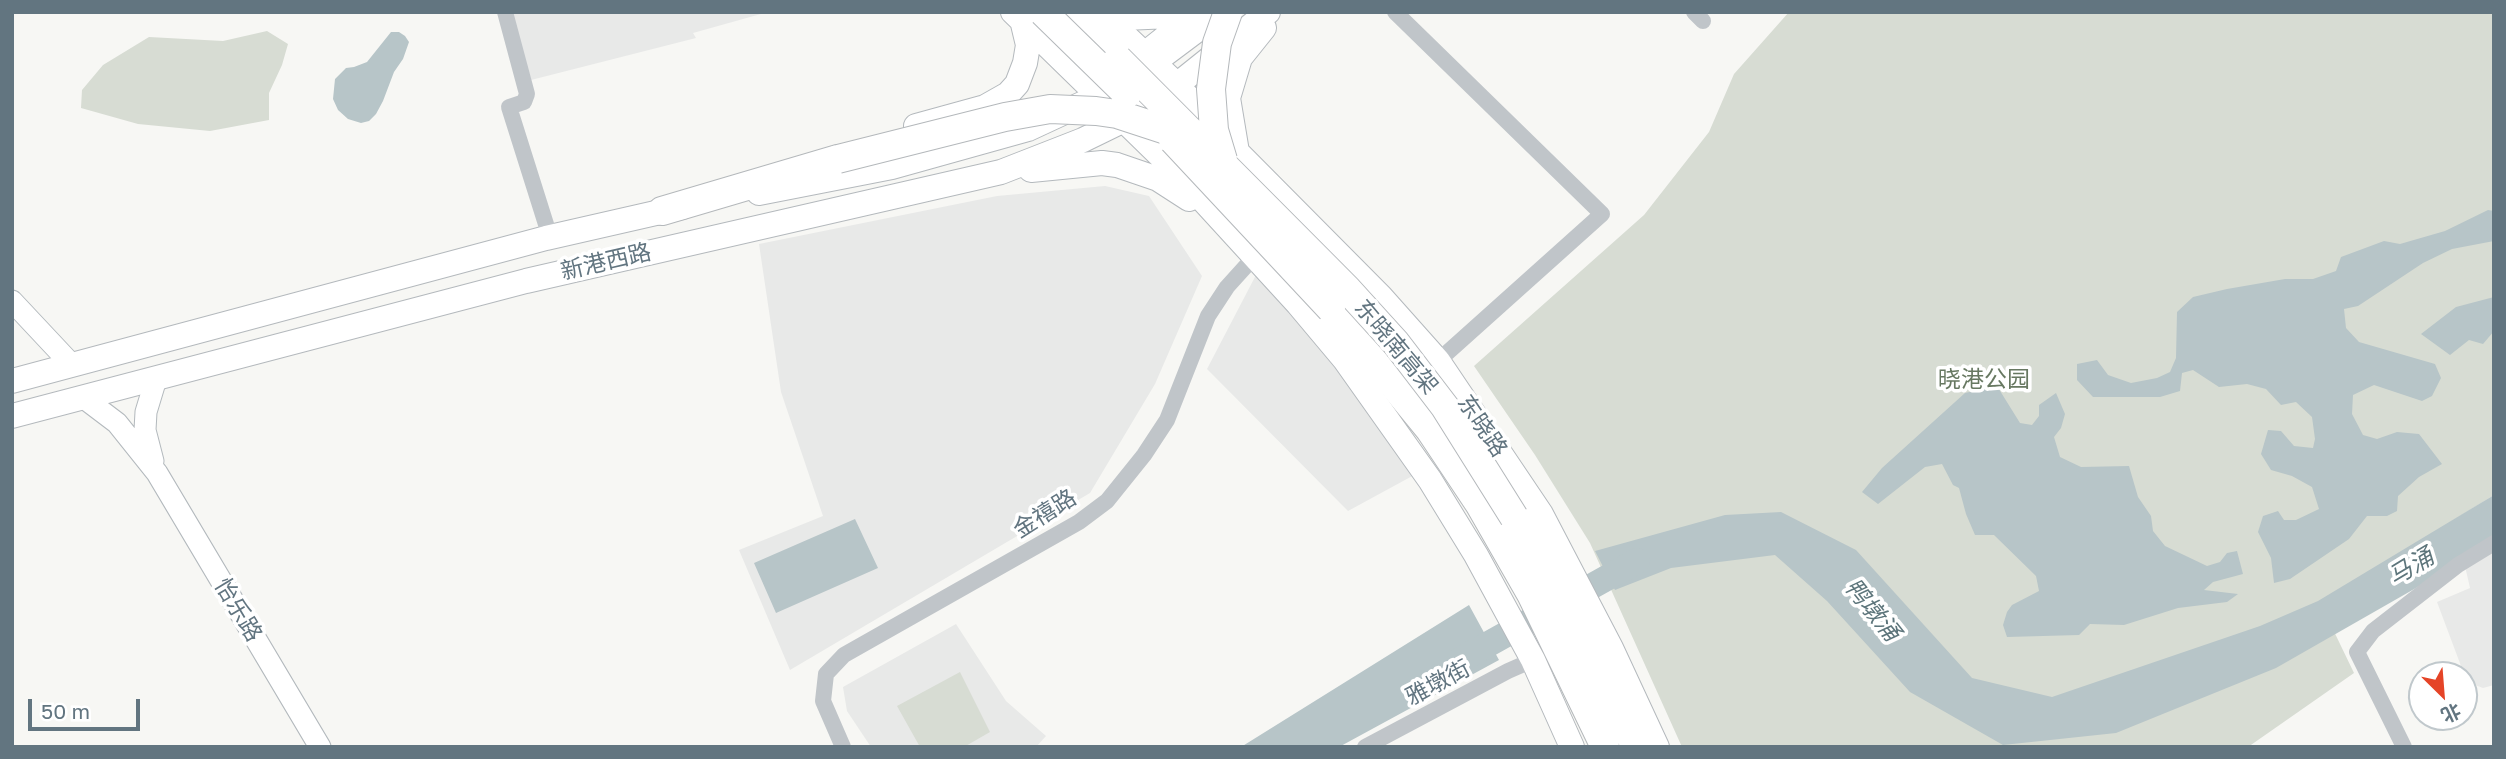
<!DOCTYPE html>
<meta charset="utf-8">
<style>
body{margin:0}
#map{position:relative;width:2506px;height:759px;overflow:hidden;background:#f7f7f4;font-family:"Golos Text","Noto Sans SC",sans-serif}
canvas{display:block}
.frame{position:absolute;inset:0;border:14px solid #627580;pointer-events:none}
.north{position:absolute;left:2408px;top:661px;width:70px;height:70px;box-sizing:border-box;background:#fff;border:2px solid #c0c8cc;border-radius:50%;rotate:155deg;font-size:19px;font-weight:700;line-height:28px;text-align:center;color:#627580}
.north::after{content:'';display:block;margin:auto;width:24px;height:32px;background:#e54427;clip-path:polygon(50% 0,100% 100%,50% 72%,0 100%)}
.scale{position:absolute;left:28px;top:699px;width:112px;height:32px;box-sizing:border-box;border:4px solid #627580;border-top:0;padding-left:9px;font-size:21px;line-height:24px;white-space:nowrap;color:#627580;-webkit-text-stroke:5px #fff;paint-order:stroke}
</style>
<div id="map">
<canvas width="2506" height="759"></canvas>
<div class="frame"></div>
<div class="north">北</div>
<div class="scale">50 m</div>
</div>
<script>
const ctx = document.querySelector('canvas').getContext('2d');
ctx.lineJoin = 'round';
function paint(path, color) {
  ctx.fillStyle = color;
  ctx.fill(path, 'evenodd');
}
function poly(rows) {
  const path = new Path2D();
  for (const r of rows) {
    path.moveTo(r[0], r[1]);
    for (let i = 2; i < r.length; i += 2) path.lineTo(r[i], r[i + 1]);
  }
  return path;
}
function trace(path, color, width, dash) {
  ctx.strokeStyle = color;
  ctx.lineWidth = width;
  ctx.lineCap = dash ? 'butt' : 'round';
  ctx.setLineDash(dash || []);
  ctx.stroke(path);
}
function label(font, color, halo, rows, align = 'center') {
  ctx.font = font + ' "Golos Text","Noto Sans SC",sans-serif';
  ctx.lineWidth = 7;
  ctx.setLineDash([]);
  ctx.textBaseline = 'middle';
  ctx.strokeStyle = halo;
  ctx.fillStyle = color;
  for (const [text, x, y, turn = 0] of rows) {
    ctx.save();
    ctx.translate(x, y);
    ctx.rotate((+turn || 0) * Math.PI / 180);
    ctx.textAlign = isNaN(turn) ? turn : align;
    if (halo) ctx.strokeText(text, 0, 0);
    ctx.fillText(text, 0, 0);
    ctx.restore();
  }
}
paint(poly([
 [512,12,768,12,693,33,696,38,531,80],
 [1105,186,1149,196,1202,276,1155,384,1090,493,790,670,739,550,823,516,781,392,759,244,997,196],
 [1256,275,1337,363,1416,474,1348,511,1207,369],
 [2494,546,2494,685,2483,688,2467,682,2437,602,2470,588,2465,566],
 [956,624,1006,701,1046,736,1036,747,871,747,847,711,843,687]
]), '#e8e9e8');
paint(poly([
 [1789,12,2494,12,2494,495,2449,523,2327,617,2354,673,2248,747,1682,747,1590,543,1535,455,1474,366,1644,215,1709,132,1734,74],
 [267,31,288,44,282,65,269,93,269,120,210,131,138,124,81,108,82,90,103,65,149,37,223,41],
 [960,672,990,732,964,747,920,747,897,706]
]), '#d7dcd3');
paint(poly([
 [391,32,399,32,405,36,409,42,403,59,394,72,383,101,376,114,369,121,361,123,348,119,338,110,333,99,335,79,346,68,354,67,367,62],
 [2488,210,2494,211,2494,241,2452,249,2423,263,2358,306,2344,309,2346,328,2359,342,2435,364,2441,378,2432,396,2422,401,2374,385,2353,395,2352,414,2363,435,2377,439,2397,432,2419,434,2442,464,2419,477,2398,496,2397,511,2387,516,2367,516,2349,539,2290,579,2274,583,2271,558,2258,532,2263,516,2278,511,2284,520,2296,520,2319,509,2312,487,2292,476,2271,470,2261,454,2268,430,2281,431,2294,446,2313,448,2315,439,2312,417,2296,402,2281,405,2266,389,2247,384,2219,387,2193,370,2182,373,2180,391,2160,397,2093,397,2077,380,2077,364,2097,360,2108,375,2131,383,2157,378,2170,372,2176,358,2177,312,2193,297,2227,289,2285,279,2313,279,2336,271,2341,257,2384,241,2400,244,2445,231],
 [2494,297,2494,331,2483,344,2469,340,2450,355,2421,334,2456,307],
 [1997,386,2020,423,2032,425,2039,416,2039,405,2056,393,2065,414,2061,428,2054,437,2060,457,2081,467,2129,466,2138,497,2151,516,2153,531,2165,546,2207,566,2220,562,2227,553,2237,551,2243,574,2213,582,2204,590,2238,594,2227,602,2178,608,2124,625,2090,624,2079,635,2007,637,2003,625,2007,612,2012,605,2039,591,2036,576,1994,535,1975,535,1966,514,1959,488,1953,485,1942,464,1925,467,1878,504,1862,492,1882,468,1965,393],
 [2494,495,2494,539,2416,588,2276,668,2116,733,2003,745,1910,692,1827,601,1775,555,1671,568,1615,590,1595,551,1725,515,1781,512,1856,550,1972,678,2052,697,2260,626,2318,601],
 [855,519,878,568,776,613,754,563],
 [1469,605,1499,660,1339,747,1241,747]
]), '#b7c5c8');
trace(poly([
 [1460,660,1637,561]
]), '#b7c5c8', 26);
const secondary = poly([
 [1111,12,1136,19,1159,18,1183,12],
 [1131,63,1195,12],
 [12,301,72,365],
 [84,398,117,423,157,473,320,747],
 [153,461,145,430,146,412,156,379]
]);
const primary = poly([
 [1013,12,1179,174,1298,304,1345,360,1430,480,1476,555,1533,660,1572,747],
 [1100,12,1177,85,1237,152,1381,297,1438,361,1541,514,1611,648,1657,747],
 [916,126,985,107,1008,94,1017,84,1025,63,1028,45,1022,20],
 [1237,152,1228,98,1240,58,1264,28],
 [1031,170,1102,163,1117,165,1158,179,1189,199],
 [759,193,892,167,1028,129,1099,96,1153,63,1221,12],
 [12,381,546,238,682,207],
 [12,416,526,281,1001,172,1083,140,1124,120,1173,88,1268,12]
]);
const highway = poly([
 [1070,12,1118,59],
 [662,211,838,159],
 [1331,309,1430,430,1480,505,1531,594,1605,747],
 [1514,517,1578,630,1636,747]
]);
trace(secondary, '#b3b9bd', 23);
trace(primary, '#b4b9bd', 26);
trace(highway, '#b4b8bb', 30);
trace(poly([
 [505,12,527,94,524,102,509,107,550,237],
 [1395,12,1602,214,1438,361],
 [1694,12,1703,21],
 [843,747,823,701,826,674,844,655,1079,522,1107,501,1144,455,1167,420,1208,316,1227,287,1255,256],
 [1365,747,1508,671,1533,660],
 [2404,747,2357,652,2373,631,2458,565,2494,543]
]), '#c0c5c9', 16);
trace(secondary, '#fff', 21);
trace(primary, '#fff', 24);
trace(highway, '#fff', 28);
const highwayBridge = poly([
 [1043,12,1127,94],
 [1118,59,1347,289,1396,343,1445,407,1514,517],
 [1173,140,1331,309],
 [838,159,1005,117,1050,109,1096,111,1117,114,1169,131,1195,147],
 [1223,160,1214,130,1211,89,1217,43,1228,12]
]);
trace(highwayBridge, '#b4b8bb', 30, []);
trace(highwayBridge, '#fff', 28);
label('23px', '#627580', '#fff', [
 ["新港西路",606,262,-13],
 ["东晓南高架",1396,347,50],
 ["东晓路",1482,426,56],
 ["金禧路",1045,514,-32],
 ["怡乐路",238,610,59],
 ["雅墩街",1438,683,-28]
]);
label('23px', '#677861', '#fff', [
 ["晓港公园",1984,380]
]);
label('italic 24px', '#5d757b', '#fff', [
 ["马涌",2411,567,-31],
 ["鸭墩涌",1872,610,51]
]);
</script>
